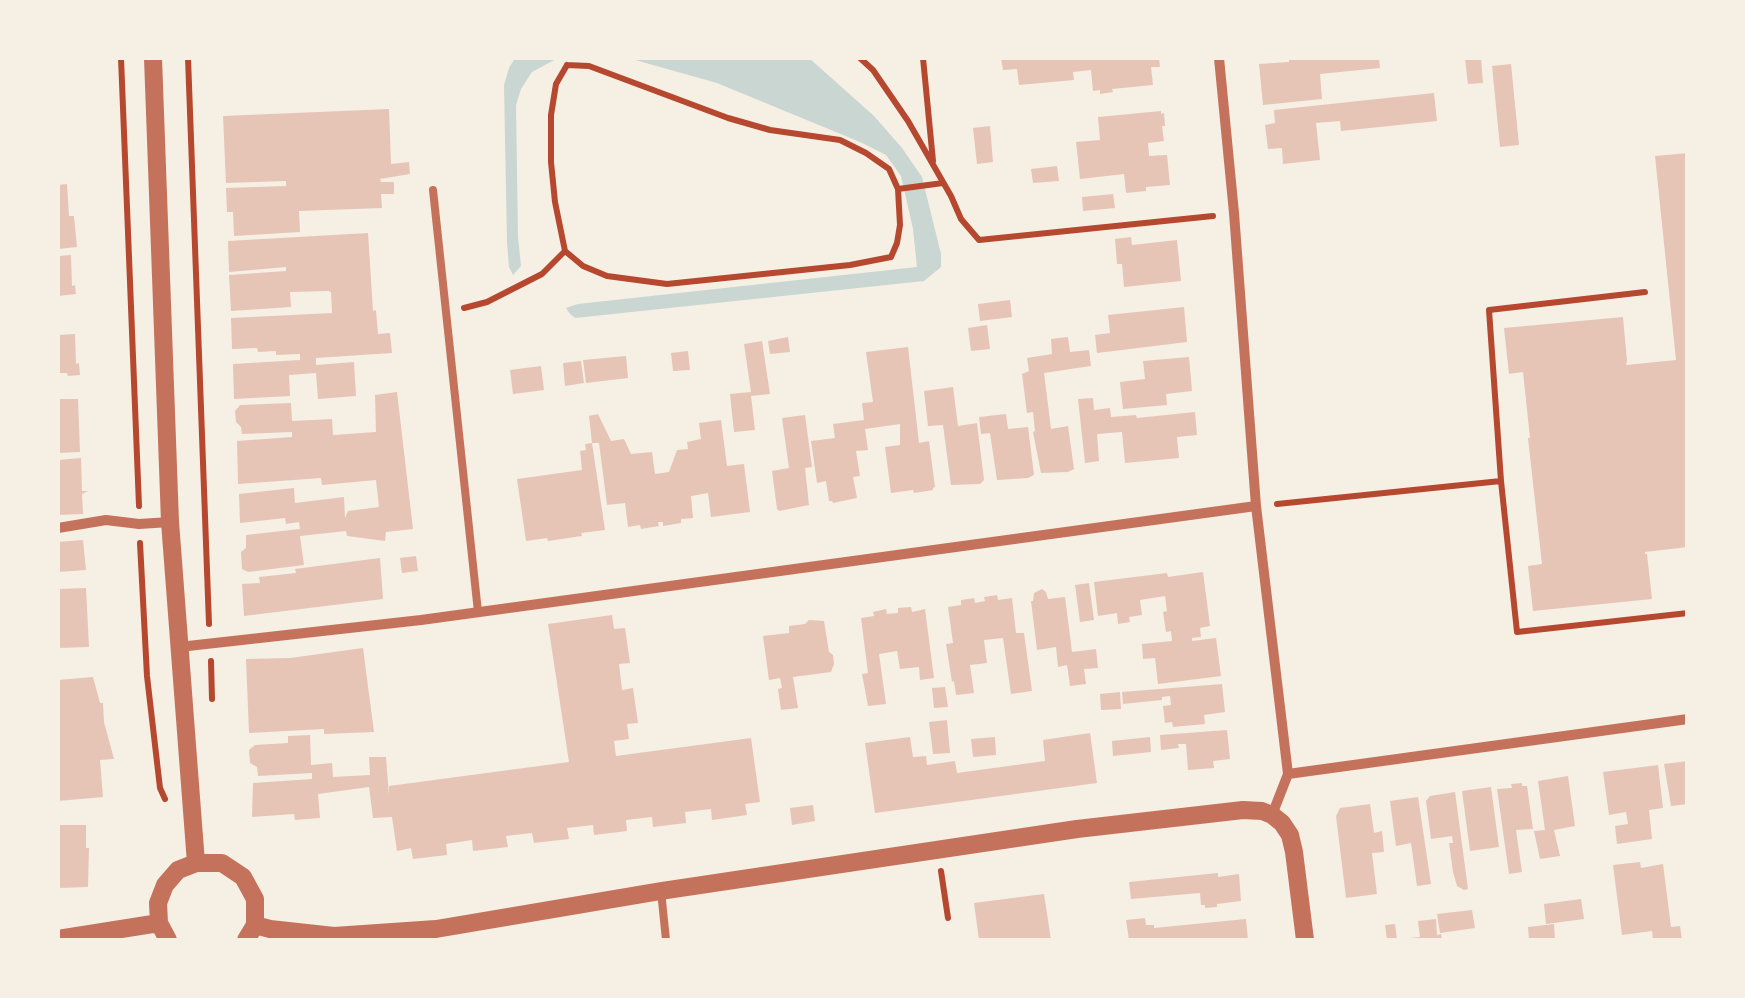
<!DOCTYPE html>
<style>
body{margin:0}
#map{position:relative;width:1745px;height:998px;overflow:hidden;background:#f6efe4;font-family:Literata,serif}
canvas{display:block}
.frame{position:absolute;inset:0;border:60px solid #f6efe4;pointer-events:none}
</style>
<div id="map">
<canvas width="1745" height="998"></canvas>
<div class="frame"></div>
</div>
<script>
const ctx = document.querySelector('canvas').getContext('2d');
ctx.lineJoin = 'round';
function paint(path, color) {
  ctx.fillStyle = color;
  ctx.fill(path, 'evenodd');
}
function poly(rows) {
  const path = new Path2D();
  for (const r of rows) {
    path.moveTo(r[0], r[1]);
    for (let i = 2; i < r.length; i += 2) path.lineTo(r[i], r[i + 1]);
  }
  return path;
}
function trace(path, color, width, dash) {
  ctx.strokeStyle = color;
  ctx.lineWidth = width;
  ctx.lineCap = dash ? 'butt' : 'round';
  ctx.setLineDash(dash || []);
  ctx.stroke(path);
}
paint(poly([
 [515,58,558,58,532,72,521,89,516,105,518,237,521,266,513,275,509,267,507,242,504,85,509,68],
 [628,58,809,58,874,116,902,148,922,177,941,254,941,267,924,281,575,318,570,314,566,308,578,304,917,267,913,229,901,176,886,155,860,142,717,83]
]), '#c9d6d2');
paint(poly([
 [1001,58,1159,58,1160,67,1151,67,1153,85,1112,89,1113,92,1100,94,1100,90,1093,91,1091,70,1073,72,1074,80,1019,85,1017,69,1003,70],
 [1289,58,1379,58,1380,68,1320,74,1322,99,1263,105,1259,64,1289,62],
 [1481,58,1483,83,1468,84,1465,59],
 [1511,64,1519,145,1500,147,1492,66],
 [1434,93,1437,121,1341,131,1340,121,1316,123,1320,160,1283,164,1282,148,1268,149,1265,125,1275,123,1274,110],
 [389,109,391,164,409,162,410,174,380,179,381,182,394,182,394,194,381,194,382,208,299,211,300,232,234,236,233,212,227,212,226,188,286,186,286,181,226,183,223,116],
 [1161,111,1161,114,1164,113,1165,126,1162,126,1164,141,1148,143,1149,154,1149,156,1167,155,1170,185,1146,187,1146,191,1126,193,1124,174,1080,179,1076,142,1100,140,1098,117],
 [990,126,993,162,977,164,973,128],
 [1688,153,1688,547,1645,552,1645,554,1647,554,1652,599,1533,611,1528,566,1542,564,1528,438,1530,438,1523,372,1509,374,1504,328,1623,317,1627,361,1626,365,1676,360,1655,156],
 [1057,166,1059,181,1033,183,1031,169],
 [67,184,69,216,74,216,77,247,58,249,58,185],
 [1113,194,1115,208,1083,211,1082,197],
 [368,233,373,311,376,310,378,334,390,333,392,353,316,358,316,365,354,362,356,396,318,399,316,373,289,375,290,396,234,399,233,364,300,360,300,354,276,355,276,351,258,352,257,348,232,349,231,318,332,313,331,292,328,291,290,292,291,307,231,311,229,275,286,271,286,267,229,272,228,241],
 [1131,237,1132,245,1177,240,1181,281,1124,287,1122,264,1117,264,1115,239],
 [71,255,72,286,75,285,76,294,58,296,58,256],
 [1010,300,1012,317,980,321,978,304],
 [1184,307,1187,342,1097,353,1095,335,1110,333,1108,315],
 [987,325,990,349,971,351,968,328],
 [75,334,76,364,79,363,80,375,68,376,67,373,58,373,58,335],
 [788,337,790,352,770,354,768,341],
 [1068,337,1070,352,1089,350,1091,366,1044,373,1051,429,1068,426,1074,469,1068,472,1041,473,1033,432,1035,431,1033,412,1027,413,1022,374,1029,371,1027,358,1052,354,1051,339],
 [762,341,770,394,751,396,755,430,734,432,730,394,751,392,744,344],
 [908,347,919,443,929,441,935,487,933,488,933,490,914,493,913,490,891,493,885,447,900,445,900,424,865,429,868,450,856,451,860,476,853,477,857,498,833,503,832,501,829,501,826,481,817,483,811,441,835,438,833,424,864,420,862,403,873,402,866,352],
 [688,351,690,370,673,371,671,353],
 [626,356,628,378,586,383,583,360],
 [1189,357,1192,391,1166,394,1167,405,1123,409,1120,382,1145,379,1143,361],
 [581,361,584,383,565,386,563,363],
 [541,366,544,390,513,394,510,370],
 [953,387,958,426,977,423,984,480,980,484,951,485,943,425,928,426,924,391],
 [397,392,413,529,386,532,385,541,347,536,346,531,300,536,304,565,248,572,242,569,241,552,246,548,246,535,300,529,299,522,286,524,285,518,240,523,239,494,294,488,295,503,344,497,345,518,348,511,379,507,376,480,322,485,321,478,238,484,237,441,292,437,292,432,242,434,241,427,236,422,235,411,240,405,291,403,292,421,332,419,333,435,376,432,375,395],
 [1093,398,1094,410,1110,408,1111,417,1136,415,1137,418,1195,412,1197,435,1177,437,1179,458,1125,463,1122,432,1097,434,1099,461,1085,463,1078,399],
 [58,399,78,399,80,452,58,453],
 [598,414,611,441,624,439,631,454,652,452,655,474,669,472,677,450,688,449,687,442,701,439,699,423,721,420,727,466,744,464,750,512,711,517,708,493,691,496,693,518,681,519,681,523,663,526,663,522,658,522,659,526,641,529,640,525,628,527,625,503,607,505,599,443,592,443,589,416],
 [1006,414,1008,429,1028,427,1034,475,1028,478,997,480,990,433,981,434,979,417],
 [805,415,812,467,805,468,809,505,779,511,777,509,772,471,789,468,782,418],
 [592,443,605,530,581,533,582,536,548,541,547,538,526,541,517,479,582,470,580,451,586,450,585,444],
 [81,458,82,491,88,491,82,494,83,514,58,515,58,460],
 [83,540,86,570,58,572,58,542],
 [416,556,418,571,402,573,400,558],
 [380,558,383,599,244,616,242,584,260,583,259,577,296,573,295,569],
 [1203,572,1210,626,1200,628,1201,637,1192,638,1192,641,1216,638,1221,676,1158,684,1155,658,1143,659,1142,644,1172,641,1171,631,1166,632,1163,612,1167,611,1165,596,1140,600,1142,615,1129,617,1130,622,1118,624,1117,613,1098,616,1094,582,1167,573,1168,577],
 [1089,583,1094,620,1080,622,1075,585],
 [86,588,89,647,58,648,58,589],
 [1042,589,1046,592,1048,599,1065,597,1072,652,1096,649,1098,668,1084,669,1086,684,1070,686,1067,665,1058,667,1056,647,1037,650,1031,601,1033,601,1034,593],
 [997,595,998,600,1012,598,1016,633,1024,633,1032,691,1011,694,1003,638,984,640,987,663,970,665,974,693,956,695,954,681,952,682,946,644,953,643,948,607,961,605,961,600,974,598,975,603,985,601,984,597],
 [911,607,912,612,925,609,934,678,920,680,919,667,900,669,897,651,879,654,886,704,868,706,862,674,868,673,861,618,874,616,873,612,886,609,887,614,898,613,898,608],
 [612,615,614,629,625,628,630,663,619,664,622,690,633,688,638,723,627,724,629,739,614,741,616,756,751,738,760,802,745,804,747,815,712,820,711,809,685,812,686,823,653,827,652,817,626,820,627,831,594,835,593,825,567,828,569,839,534,843,532,833,506,836,508,847,473,851,472,840,446,844,447,855,413,859,411,848,397,851,392,817,373,818,369,787,318,794,320,818,295,820,294,814,252,817,253,783,312,779,312,773,258,776,257,767,250,763,249,750,255,745,288,743,288,736,310,735,311,765,332,763,333,777,370,775,369,757,386,757,389,796,389,786,569,762,548,624],
 [809,620,824,621,829,652,833,655,834,664,831,672,793,677,798,708,781,710,778,689,782,688,780,678,769,680,763,636,789,633,789,626,805,624],
 [363,648,374,732,324,734,324,729,249,733,246,659,290,658],
 [93,677,100,703,103,703,104,722,114,759,100,760,103,797,58,801,58,680],
 [1222,684,1225,712,1204,715,1205,724,1173,727,1172,722,1165,723,1163,706,1171,705,1170,696,1162,697,1162,700,1123,704,1122,692],
 [945,687,948,707,934,708,932,688],
 [1120,692,1121,709,1101,710,1100,694],
 [947,720,950,753,933,754,929,722],
 [1227,730,1230,759,1213,761,1214,768,1188,770,1186,744,1178,744,1179,748,1161,750,1160,735],
 [1090,733,1097,783,875,813,865,743,910,737,913,757,926,756,927,765,955,761,957,773,1045,761,1043,740],
 [995,737,996,755,973,757,971,739],
 [1150,737,1151,752,1113,756,1112,741],
 [1688,761,1688,804,1671,806,1664,764],
 [1658,765,1663,808,1649,810,1652,839,1617,844,1615,826,1628,824,1626,812,1609,815,1603,772],
 [1568,776,1575,826,1554,830,1560,856,1540,859,1534,831,1545,830,1538,781],
 [1522,783,1522,786,1527,786,1533,829,1516,830,1522,872,1509,874,1497,789,1512,788,1511,784],
 [1491,787,1499,847,1470,851,1462,791],
 [1455,792,1468,889,1464,890,1457,886,1453,872,1449,843,1453,843,1452,836,1431,839,1426,801,1430,796],
 [1418,797,1431,884,1417,886,1411,843,1396,846,1390,801],
 [1370,804,1374,833,1382,831,1384,852,1372,853,1377,894,1346,898,1336,816,1340,808],
 [813,805,815,821,792,825,790,808],
 [58,825,86,825,86,848,89,848,88,887,58,888],
 [1640,862,1641,868,1663,864,1671,927,1680,926,1682,940,1653,940,1652,931,1622,935,1613,865],
 [1218,873,1218,877,1239,874,1241,901,1217,904,1217,907,1205,908,1205,905,1201,905,1200,893,1131,899,1129,882],
 [1044,894,1051,940,979,940,974,903],
 [1581,899,1584,919,1546,924,1544,904],
 [1472,910,1475,928,1440,933,1437,914],
 [1145,918,1146,925,1154,925,1154,928,1246,919,1248,940,1201,940,1200,938,1129,940,1126,920],
 [1436,919,1437,935,1441,934,1442,940,1408,940,1408,938,1420,937,1418,921],
 [1395,924,1397,939,1387,940,1385,925],
 [1554,924,1555,940,1529,940,1528,927]
]), '#e6c5b7');
trace(poly([
 [121,58,139,506],
 [188,58,209,624],
 [860,58,873,70,908,121,951,196,961,219,979,240,1213,216],
 [923,58,933,161],
 [567,65,589,66,728,118,770,130,840,140,866,153,889,169,898,189,900,225,897,243,891,257,850,265,667,284,607,276,583,266,565,251,555,202,551,162,551,115,556,84,567,65],
 [898,189,943,183],
 [464,308,487,302,542,274,565,251],
 [1501,481,1517,632,1688,613],
 [1277,504,1501,481,1489,310,1645,292],
 [140,543,147,676,160,788,165,799],
 [211,661,212,699],
 [941,871,948,918]
]), '#b5482f', 6);
trace(poly([
 [433,190,478,612],
 [661,891,666,940]
]), '#c5725c', 8);
trace(poly([
 [1219,58,1234,213,1256,506,1288,774,1272,815],
 [58,528,106,520,139,524,170,522],
 [179,647,421,620,1256,506],
 [1288,774,1688,719]
]), '#c5725c', 10);
trace(poly([
 [153,58,170,522,196,863],
 [255,925,270,929,334,936,436,929,661,891,1077,829,1243,810,1262,811,1272,815,1282,823,1290,835,1294,852,1305,940],
 [58,939,159,923],
 [168,940,159,923,158,903,165,885,178,870,196,863,222,863,243,877,255,899,255,925,246,940]
]), '#c5725c', 18);
</script>
